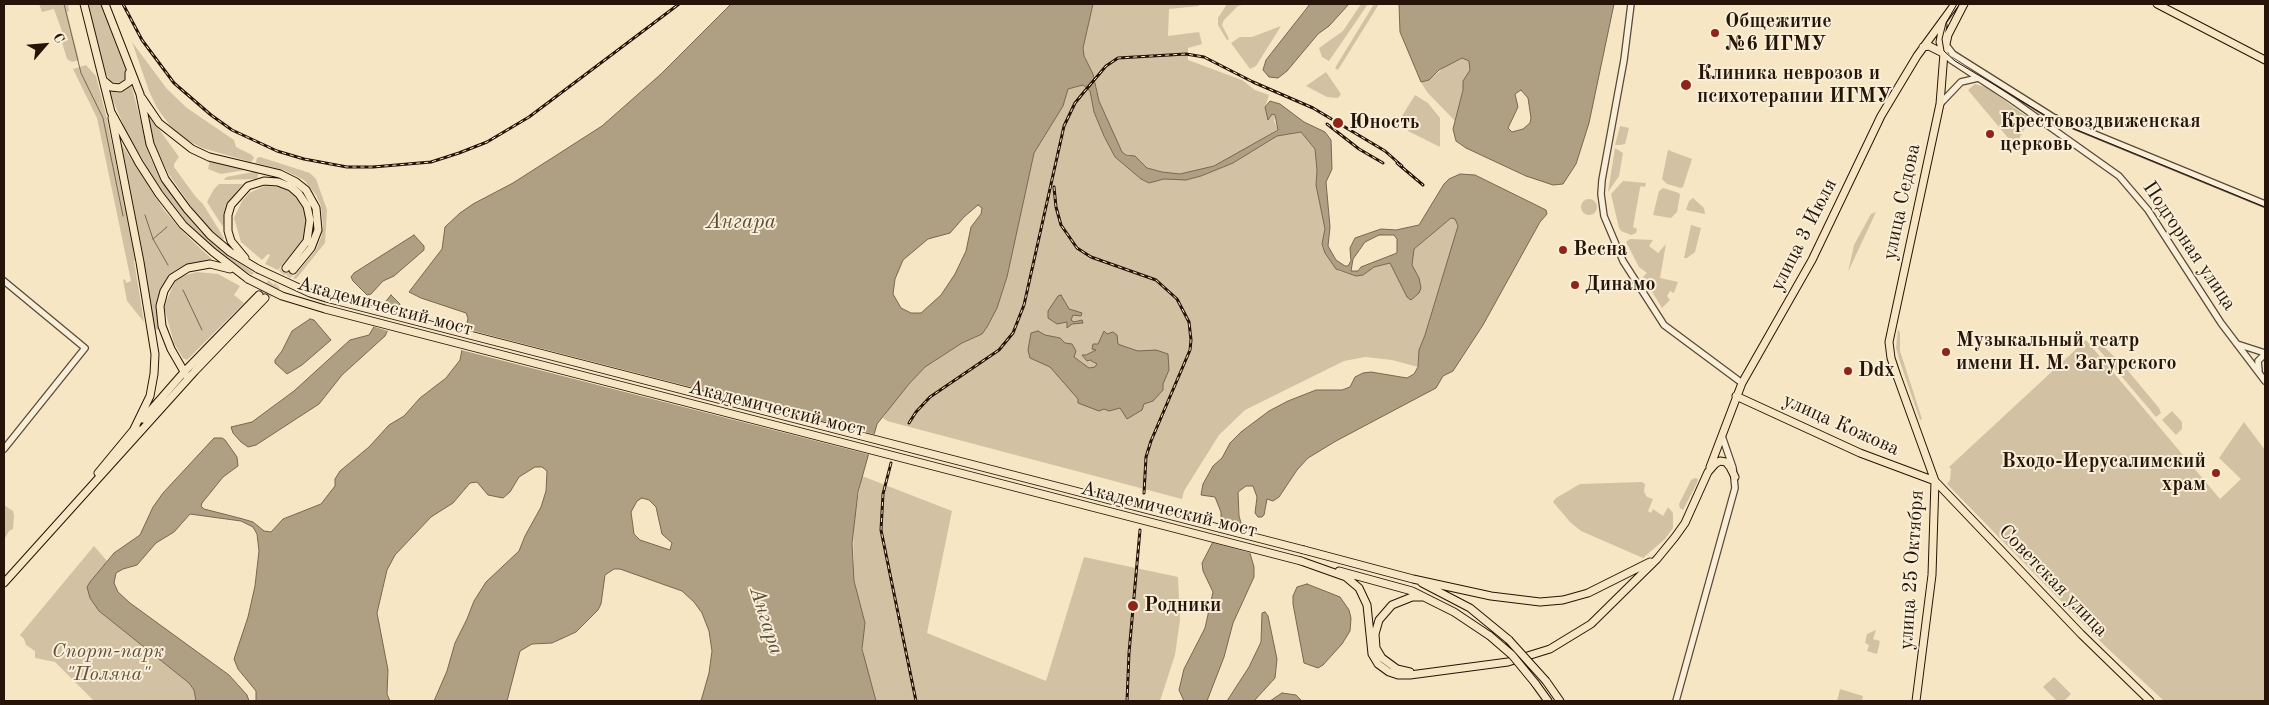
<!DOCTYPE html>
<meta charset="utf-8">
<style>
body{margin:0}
#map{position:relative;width:2269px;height:705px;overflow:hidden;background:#f6e6c3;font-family:"Old Standard TT",serif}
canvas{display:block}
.frame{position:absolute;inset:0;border:5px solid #251407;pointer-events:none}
.north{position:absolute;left:20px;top:20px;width:50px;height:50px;-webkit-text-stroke:4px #f9efd8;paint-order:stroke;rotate:63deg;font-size:14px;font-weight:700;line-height:20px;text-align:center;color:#251407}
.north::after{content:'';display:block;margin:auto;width:18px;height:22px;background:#251407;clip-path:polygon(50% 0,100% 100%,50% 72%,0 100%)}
</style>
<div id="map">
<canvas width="2269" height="705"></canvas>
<div class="frame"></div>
<div class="north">С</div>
</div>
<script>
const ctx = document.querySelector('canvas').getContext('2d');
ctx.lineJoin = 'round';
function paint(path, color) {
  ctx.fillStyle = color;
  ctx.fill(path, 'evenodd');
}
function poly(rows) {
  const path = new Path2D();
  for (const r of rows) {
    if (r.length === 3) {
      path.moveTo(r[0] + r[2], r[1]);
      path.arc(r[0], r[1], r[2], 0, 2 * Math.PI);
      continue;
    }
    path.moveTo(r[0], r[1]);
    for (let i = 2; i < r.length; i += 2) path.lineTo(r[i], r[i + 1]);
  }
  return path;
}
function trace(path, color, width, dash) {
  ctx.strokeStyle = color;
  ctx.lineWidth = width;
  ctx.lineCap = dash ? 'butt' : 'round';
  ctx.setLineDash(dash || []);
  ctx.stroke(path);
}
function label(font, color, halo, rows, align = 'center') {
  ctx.font = font + ' "Old Standard TT",serif';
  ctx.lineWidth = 4;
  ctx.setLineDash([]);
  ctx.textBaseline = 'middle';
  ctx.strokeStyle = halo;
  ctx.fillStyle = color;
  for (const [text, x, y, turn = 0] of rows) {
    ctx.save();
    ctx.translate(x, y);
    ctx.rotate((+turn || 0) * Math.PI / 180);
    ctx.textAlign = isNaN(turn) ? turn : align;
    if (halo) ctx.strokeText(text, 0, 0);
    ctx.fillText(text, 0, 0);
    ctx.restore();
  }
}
paint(poly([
 [39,4,68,4,69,11,67,12,79,60,72,62,67,59,61,39,64,37,54,9,42,12],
 [88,4,100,4,126,71,125,79,120,83,111,82,106,74],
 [1093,4,1199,4,1199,6,1169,9,1168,36,1199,32,1202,44,1188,48,1188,60,1242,80,1255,90,1269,95,1265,107,1267,117,1270,119,1271,115,1275,114,1274,121,1278,129,1238,154,1214,166,1180,174,1150,170,1141,164,1135,156,1123,153,1112,134,1099,101,1095,79,1084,56,1083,48],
 [1227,4,1246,4,1238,6,1224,20,1222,25,1229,39,1227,40,1218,25,1218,18],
 [1361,4,1368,4,1329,61,1322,57,1319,48,1343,31],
 [1374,4,1379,4,1338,70,1335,68],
 [1281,26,1256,66,1250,69,1231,43,1240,37,1252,37],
 [132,42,167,89,187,108,234,140,236,147,252,155,254,158,251,162,202,148,184,138,171,127,157,108,149,91],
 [1465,57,1469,60,1470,67,1469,73,1463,81,1463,90,1455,121,1427,92,1421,82,1429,80,1447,65],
 [86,65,96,76,106,115,136,260,134,261,144,322,127,301,123,280,125,279,126,283,131,281,97,118,73,69],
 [1326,72,1341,94,1338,98,1327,97,1306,86],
 [131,84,150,157,165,186,200,231,223,252,254,273,252,275,231,262,193,230,173,207,150,172,125,129,109,91,119,93],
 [1975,84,1986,87,2030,119,2015,146,1968,90],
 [1083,85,1090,91,1094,112,1104,136,1115,157,1141,179,1149,183,1164,179,1186,180,1201,176,1233,163,1277,136,1301,132,1315,149,1317,170,1316,185,1325,229,1322,246,1325,253,1339,271,1356,276,1363,275,1374,267,1390,263,1407,297,1419,278,1412,265,1414,249,1451,218,1455,219,1458,227,1457,233,1425,335,1419,350,1418,367,1392,360,1365,357,1344,361,1245,410,1219,435,1184,491,1182,499,887,421,883,418,895,400,925,367,962,343,982,334,987,327,1003,291,1007,277,1034,153,1063,106,1068,89],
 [1415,95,1428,103,1440,118,1440,147,1408,131,1411,122,1402,116],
 [148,114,179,157,174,164,174,167,195,196,203,204,224,238,223,240,202,222,168,173,155,146,147,115],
 [1620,126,1629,128,1625,144,1620,145,1615,145],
 [119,140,164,210,184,233,216,263,201,263,165,284,160,329,154,330],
 [1615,148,1623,153,1619,176,1608,192],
 [1668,150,1692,159,1683,187,1681,188,1667,184,1662,179],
 [260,157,310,173,316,179,327,210,325,243,296,279,293,278,316,250,321,237,323,226,321,206,316,195,304,180,284,170,256,163,257,158],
 [210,160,245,168,245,170,221,174,208,169],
 [259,171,257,179,224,180,226,177],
 [1623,181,1646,183,1645,187,1641,186,1640,188,1633,227,1637,229,1636,233,1631,235,1621,231,1619,228,1611,194],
 [219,184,243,184,229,201,223,227,207,202,214,189],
 [265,186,283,187,299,198,306,216,303,240,278,270,265,264,270,255,268,254,262,260,241,242,234,218,242,201,249,193],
 [1663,188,1679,193,1680,195,1677,212,1671,218,1653,215,1659,191],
 [1693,198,1704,208,1705,214,1686,210,1689,201],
 [1589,207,8],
 [1876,212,1848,272,1854,245,1871,214],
 [1691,225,1701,228,1695,252,1687,258,1684,258],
 [1630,239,1653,240,1649,246,1658,253,1666,244,1660,278,1678,282,1674,293,1670,291,1667,296,1670,300,1662,308,1643,277,1647,273,1639,267,1626,242],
 [197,272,218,274,240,286,234,295,244,303,187,360,183,358,174,343,164,307,175,281,182,276],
 [1898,329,1900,333,1900,351,1922,419,1920,420,1899,359,1896,348],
 [2090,336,2098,341,2124,366,2159,408,2161,413,2156,417,2089,338],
 [2086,340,2220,499,2241,479,2219,458,2244,422,2265,450,2265,701,2164,701,2105,646,1947,484,1950,480,1951,469,1949,467],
 [2172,411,2182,422,2182,429,2176,435,2162,420],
 [862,476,952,511,927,633,1046,681,1084,557,1178,577,1180,620,1175,655,1160,701,876,701,864,658,862,640,865,623,854,581,853,525],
 [1695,478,1698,479,1697,483,1683,510,1680,508,1679,504,1691,480],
 [1642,482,1645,484,1644,492,1647,497,1653,499,1648,511,1651,513,1653,509,1663,516,1668,507,1673,513,1673,528,1665,539,1643,558,1581,531,1570,522,1553,502,1556,498,1580,484],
 [4,505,13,511,14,516,13,529,9,531,4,540],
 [94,546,107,561,88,585,90,598,99,611,189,683,194,690,196,701,94,701,55,662,35,658,35,651,26,645,24,639,20,635],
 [1876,630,1873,639,1880,641,1877,654,1867,651,1869,645,1865,643,1867,634],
 [2054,677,2071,694,2064,701,2057,701,2043,687],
 [1840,689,1863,696,1862,701,1837,701]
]), '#d2c2a3');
const water = poly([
 [731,4,1093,4,1083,48,1084,56,1093,74,1099,101,1122,152,1126,155,1135,156,1147,168,1162,172,1180,174,1214,166,1278,130,1275,115,1272,114,1268,120,1265,107,1270,101,1280,104,1304,122,1325,132,1331,140,1332,169,1326,182,1330,227,1328,246,1336,260,1345,266,1348,266,1351,261,1350,248,1355,238,1381,229,1396,230,1419,225,1444,184,1449,179,1460,174,1475,175,1546,210,1547,214,1540,222,1483,325,1453,371,1443,376,1436,388,1336,441,1308,458,1297,470,1279,497,1273,501,1267,499,1264,515,1262,517,1258,517,1255,513,1257,497,1253,486,1246,486,1238,492,1239,516,1254,567,1254,577,1233,623,1224,657,1207,701,1184,701,1179,690,1184,669,1205,628,1213,592,1203,571,1202,563,1216,536,1221,520,1221,512,1215,497,1201,495,1203,484,1213,466,1222,458,1230,443,1241,432,1269,411,1288,401,1316,390,1342,390,1350,387,1355,377,1363,373,1371,372,1407,378,1414,374,1418,367,1419,350,1425,335,1458,226,1455,219,1451,218,1414,249,1412,265,1419,278,1421,288,1419,293,1411,300,1407,297,1390,263,1374,267,1363,275,1356,276,1336,269,1325,253,1322,244,1325,229,1316,185,1317,170,1315,149,1301,132,1277,136,1233,163,1201,176,1186,180,1164,179,1149,183,1141,179,1115,157,1104,136,1094,112,1090,91,1083,85,1068,89,1063,106,1034,153,1007,277,997,308,987,327,982,334,962,343,925,367,909,384,877,424,858,492,852,543,854,581,865,623,862,649,876,701,701,701,709,673,712,651,709,631,702,613,694,602,682,591,620,569,614,569,605,575,601,604,598,610,576,632,552,643,532,644,520,651,507,701,434,701,447,671,455,643,467,619,474,601,486,582,519,551,525,536,541,507,546,491,547,471,542,467,535,467,519,477,510,492,503,498,488,495,477,482,470,483,453,503,431,517,395,555,387,570,377,613,388,670,387,694,390,701,256,701,256,691,238,669,234,659,248,617,255,586,259,551,257,534,253,527,241,521,190,514,174,532,156,543,137,565,123,569,116,573,114,583,118,592,130,603,229,675,247,695,249,701,196,701,194,690,189,683,99,611,90,598,87,587,90,582,114,553,140,535,153,507,163,493,214,438,222,438,225,440,237,457,238,466,223,477,202,503,201,506,204,509,243,519,253,522,264,531,271,532,283,519,321,504,335,486,335,479,340,471,369,447,389,425,404,416,420,398,446,378,460,360,468,318,466,313,421,298,409,292,442,249,445,227,460,213,473,204,513,183,602,126,661,74,731,4],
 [978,205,982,208,981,214,971,227,966,251,955,274,941,295,921,313,911,313,901,308,893,294,895,279,903,260,928,239,950,233,964,217,978,205],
 [1379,235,1394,235,1397,239,1397,253,1361,267,1358,271,1351,271,1353,259,1365,242,1379,235],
 [642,498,649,500,656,507,662,534,672,543,670,550,640,540,634,534,631,512,637,501,642,498],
 [1310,4,1349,4,1329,26,1318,34,1287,71,1278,78,1269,77,1263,70,1266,60,1310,4],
 [1399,4,1614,4,1589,123,1576,164,1563,184,1553,185,1526,176,1466,148,1456,141,1453,129,1463,90,1463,81,1470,70,1469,61,1462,58,1439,70,1429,80,1421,82,1400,32,1399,4],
 [1521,90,1528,98,1531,118,1530,123,1523,129,1512,132,1508,128,1518,107,1515,94,1521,90],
 [414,235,424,246,424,250,394,276,383,281,371,294,367,295,353,281,351,277,354,273,414,235],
 [391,295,400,304,385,336,342,375,319,404,256,445,248,447,241,442,233,433,231,427,252,422,294,391,350,340,369,335,375,325,378,311,391,295],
 [1061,295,1069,309,1082,313,1081,316,1073,315,1071,320,1074,322,1082,320,1083,323,1072,324,1067,328,1067,322,1057,324,1048,318,1048,311,1058,296,1061,295],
 [310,319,314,320,331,340,302,365,287,374,275,363,275,360,282,351,292,331,310,319],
 [1038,331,1045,335,1060,338,1065,343,1072,344,1076,351,1074,357,1089,368,1095,367,1097,364,1090,360,1087,361,1082,355,1086,355,1096,350,1092,349,1093,344,1098,344,1104,331,1107,334,1113,332,1117,335,1118,344,1123,346,1138,351,1156,350,1168,354,1169,370,1163,384,1163,390,1153,401,1144,404,1142,410,1127,419,1120,408,1109,411,1104,409,1099,411,1078,403,1078,399,1050,367,1030,358,1028,350,1031,333,1038,331],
 [1307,584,1340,597,1349,610,1351,618,1350,631,1342,644,1323,665,1318,668,1304,663,1293,604,1293,596,1297,587,1307,584],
 [1265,612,1268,616,1277,659,1275,678,1254,701,1227,701,1249,667,1261,642,1262,613,1265,612],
 [1282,693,1296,695,1302,701,1270,701,1282,693]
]);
paint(water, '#af9f83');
trace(water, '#786751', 1);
paint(poly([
 [378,306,400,312,391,332,372,326],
 [462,328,877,435,871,455,461,350],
 [1218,522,1244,529,1251,553,1210,542]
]), '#f6e6c3');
trace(poly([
 [64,4,81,73,103,118,123,216],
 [145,215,153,239,168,265],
 [153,239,167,227],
 [183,290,202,330]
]), '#786751', 1);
trace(poly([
 [259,295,286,268],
 [265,298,293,270]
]), '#d7c6a7', 7, [7, 3.5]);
const minor = poly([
 [1631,4,1624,60,1602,180,1601,194,1604,216,1623,261,1664,325,1742,383],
 [1946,45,1953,54,2053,117,2265,204],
 [1944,53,1951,60,2012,100,2119,176,2148,210,2221,323,2265,381],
 [1940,104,1961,82,1978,78],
 [4,281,85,348,4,449],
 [2237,344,2265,353],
 [2259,371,2258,361,2265,354],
 [1676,701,1735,488,1733,468,1722,436]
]);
const major = poly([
 [84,4,111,112,139,163,159,194,183,225,213,252,248,279],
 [105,4,140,94,150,144,165,179,187,209,210,235,230,252,258,269],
 [2157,4,2265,60],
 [1943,25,1940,42,1944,53],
 [1923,47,1929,46,1943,53],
 [104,81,111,87,120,88,129,82,129,73],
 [142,98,159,123,192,149,209,157,280,174,296,182,306,190,316,208,318,230,311,248,293,270],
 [112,118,140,262,155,354,154,374,150,396,134,429],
 [245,258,231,241,228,231,228,215,231,205,248,186,264,181,278,182,291,187,299,194,307,206,310,220,307,241,286,268],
 [186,375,171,349,162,326,160,306,164,291,172,278,188,268,210,264,230,269],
 [1736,396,1860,453,1935,481,2081,634,2150,701],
 [143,419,185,371,259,295],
 [1710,467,1742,383,1812,260,1881,116,1917,56,1955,4],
 [98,473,136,427],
 [1304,550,1413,579,1491,596,1540,602,1563,600,1588,593,1650,562],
 [1301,561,1346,577,1359,588,1367,605,1372,654,1378,664,1389,672,1398,675,1410,675,1508,662,1550,649,1591,624,1657,559,1675,537,1685,523,1708,472,1715,464,1720,461,1726,462,1730,467,1735,477],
 [1339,571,1412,591,1454,612,1490,636],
 [4,583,195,371,265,298],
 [1422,583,1470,608,1509,640],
 [1410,672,1397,669,1382,658,1376,648,1375,634,1379,620,1392,605,1412,597,1423,597],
 [1546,681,1560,701],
 [1535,683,1548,701],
 [1916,701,1932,575,1935,481,1897,376,1891,358,1889,342,1940,104,1944,53,1948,35,1964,4]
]);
trace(minor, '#594836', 8);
trace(major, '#251407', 9);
trace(minor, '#f9efd8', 5.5);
trace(major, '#f6e6c3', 7);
trace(poly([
 [1957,4,1946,23,1942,39,1944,51,1955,61,2053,120,2265,207]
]), '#251407', 1);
const rail = poly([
 [123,4,142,40,174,83,211,115,232,130,277,151,304,159,347,167,373,167,431,162,459,153,487,142,529,117,679,4],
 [1327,124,1359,149,1383,163],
 [1397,163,1423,185],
 [1054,187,1056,207,1061,225,1077,248,1091,257,1156,280,1177,299,1189,322,1191,340,1190,350,1151,441,1146,457,1144,493],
 [909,423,916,412,930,397,999,350,1013,333,1024,305,1064,126,1075,103,1084,92,1106,66,1118,58,1186,54,1204,57,1253,82,1313,108,1385,151,1402,166],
 [891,463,883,494,881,530,916,701],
 [1127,701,1129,653,1140,530]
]);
trace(rail, '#251407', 3);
trace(rail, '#f9efd8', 1, [4]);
const majorBridge = poly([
 [258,269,310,293,326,298,1304,550],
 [248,279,282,296,325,309,1301,561],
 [1490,636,1512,655,1535,683],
 [1509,640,1546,681]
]);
trace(majorBridge, '#251407', 9, []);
trace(majorBridge, '#f6e6c3', 7);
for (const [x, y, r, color] of [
 [1715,33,5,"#8f2418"],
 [1686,85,6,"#8f2418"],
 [1338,123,6,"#8f2418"],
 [1990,134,5,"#8f2418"],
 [1563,250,5,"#8f2418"],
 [1575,285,5,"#8f2418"],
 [1946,352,5,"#8f2418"],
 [1848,371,5,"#8f2418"],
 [2216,473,5,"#8f2418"],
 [1133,606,6,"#8f2418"]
]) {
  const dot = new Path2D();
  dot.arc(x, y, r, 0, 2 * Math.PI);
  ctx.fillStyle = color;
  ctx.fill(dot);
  trace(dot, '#f9efd8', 2);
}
label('bold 20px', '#251407', '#f9efd8', [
 ["Общежитие",1725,22],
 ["№6 ИГМУ",1725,45],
 ["Клиника неврозов и",1697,74],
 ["психотерапии ИГМУ",1697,97],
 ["Крестовоздвиженская",2000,122],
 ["церковь",2000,145],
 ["Юность",1349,123],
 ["Весна",1573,250],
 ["Динамо",1585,285],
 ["Музыкальный театр",1956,341],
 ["имени Н. М. Загурского",1956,364],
 ["Ddx",1858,371],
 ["Входо-Иерусалимский",2206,462,"right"],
 ["храм",2206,485,"right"],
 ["Родники",1144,606]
], 'left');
label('20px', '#251407', '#f9efd8', [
 ["улица Седова",1902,202,-78],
 ["улица 3 Июля",1804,235,-63],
 ["Подгорная улица",2189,246,56],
 ["Академический мост",385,307,15],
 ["Академический мост",777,409,14],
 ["улица Кожова",1841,425,24],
 ["Академический мост",1169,510,14],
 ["улица 25 Октября",1912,570,-86],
 ["Советская улица",2053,581,46]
]);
label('italic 20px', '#62513e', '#f9efd8', [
 ["Спорт-парк",108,652],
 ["\"Поляна\"",108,675]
]);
label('italic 21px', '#5c4c39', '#f9efd8', [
 ["Ангара",741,222],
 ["Ангара",766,621,72]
]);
</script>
